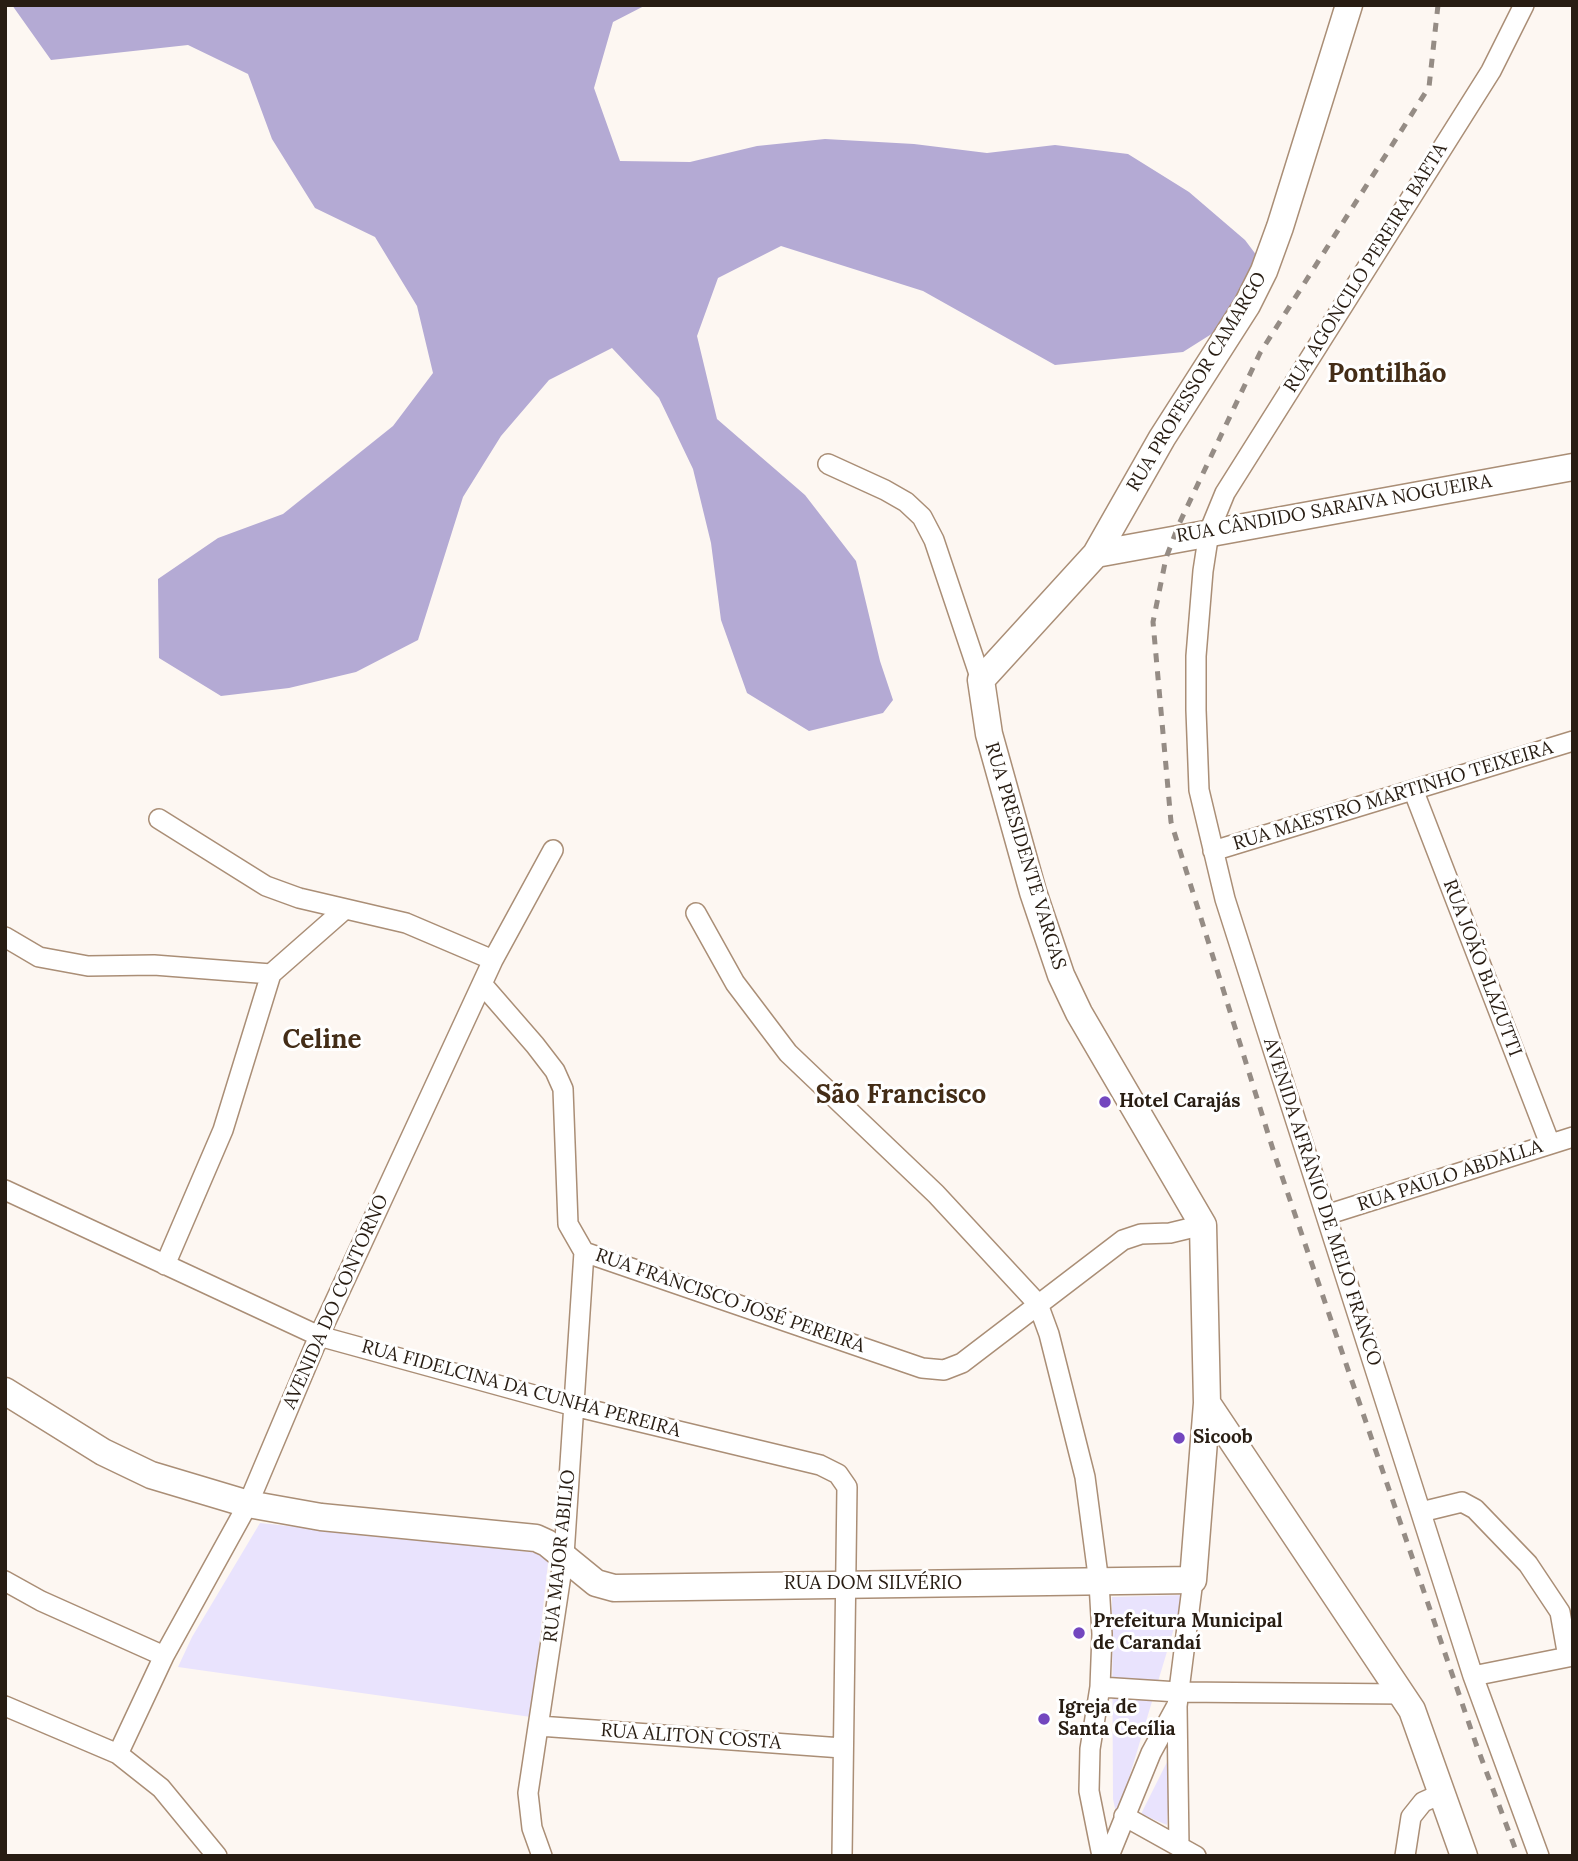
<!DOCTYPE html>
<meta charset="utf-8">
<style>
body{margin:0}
#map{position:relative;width:1578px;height:1861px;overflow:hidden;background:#fdf7f2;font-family:Lora,serif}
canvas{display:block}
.frame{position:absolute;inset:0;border:7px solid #281d13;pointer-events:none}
</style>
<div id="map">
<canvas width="1578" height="1861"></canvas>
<div class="frame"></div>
</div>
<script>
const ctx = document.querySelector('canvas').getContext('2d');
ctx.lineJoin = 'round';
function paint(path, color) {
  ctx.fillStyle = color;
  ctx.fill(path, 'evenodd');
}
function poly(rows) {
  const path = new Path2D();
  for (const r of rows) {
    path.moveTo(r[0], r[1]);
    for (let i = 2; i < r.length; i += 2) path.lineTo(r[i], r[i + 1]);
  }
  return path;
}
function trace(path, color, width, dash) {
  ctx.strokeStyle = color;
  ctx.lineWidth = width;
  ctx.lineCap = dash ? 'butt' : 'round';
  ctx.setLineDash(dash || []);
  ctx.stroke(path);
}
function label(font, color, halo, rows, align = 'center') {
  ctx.font = font + ' Lora,serif';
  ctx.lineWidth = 6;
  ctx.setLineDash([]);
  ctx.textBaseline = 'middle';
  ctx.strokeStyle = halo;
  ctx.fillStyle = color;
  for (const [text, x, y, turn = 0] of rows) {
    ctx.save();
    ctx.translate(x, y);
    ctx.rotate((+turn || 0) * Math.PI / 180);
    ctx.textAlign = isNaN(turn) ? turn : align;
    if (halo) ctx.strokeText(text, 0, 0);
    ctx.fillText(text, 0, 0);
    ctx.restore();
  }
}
paint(poly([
 [260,1523,549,1554,531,1717,178,1667,192,1637],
 [1184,1595,1117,1818,1113,1799,1112,1597],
 [1171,1754,1167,1825,1141,1814]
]), '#e9e3fd');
paint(poly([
 [12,5,646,5,613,22,594,88,620,161,690,162,757,146,825,139,914,144,987,153,1055,145,1128,154,1189,192,1245,240,1263,264,1229,323,1183,352,1055,365,923,291,781,246,718,278,697,336,717,419,805,495,856,561,880,661,893,700,883,713,809,731,747,693,721,620,711,543,693,469,659,398,612,348,549,380,501,436,463,497,418,640,356,672,289,688,221,696,159,658,158,579,218,538,283,514,393,426,433,373,417,306,375,237,315,208,272,139,248,74,188,45,51,60]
]), '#b4aad4');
const street = poly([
 [1524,5,1491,71,1225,493,1209,532,1203,571,1196,656,1196,710,1199,790,1225,899,1473,1676,1539,1856],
 [828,464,885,490,906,502,922,517,934,540,981,680],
 [1414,792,1550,1144],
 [159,819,266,886,299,898,406,923,493,960],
 [1213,851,1573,741],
 [696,913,735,983,788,1053,936,1194,1038,1304,1049,1334,1085,1477,1099,1583,1102,1634,1100,1687,1090,1749,1089,1791,1102,1856],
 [5,937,39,957,88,966,154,965,271,974,345,909],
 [482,984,535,1045,555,1071,563,1089,568,1224,584,1252,922,1368,944,1370,962,1363,1123,1240,1141,1234,1170,1233,1203,1225],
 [5,1190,319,1336,574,1406,820,1465,838,1474,847,1487,842,1856],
 [1326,1215,1573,1137],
 [165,1265,223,1130,271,974],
 [1421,1512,1462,1502,1475,1509,1528,1564,1560,1612,1568,1657],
 [5,1581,41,1601,164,1656],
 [1473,1676,1573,1656],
 [1100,1687,1178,1692,1403,1694],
 [5,1706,118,1754,161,1788,217,1856],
 [539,1726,842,1748],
 [118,1754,164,1656,248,1504,319,1336,493,960,553,850],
 [1124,1816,1196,1856],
 [1179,1847,1177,1706,1193,1580],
 [542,1856,532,1828,528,1793,564,1555,584,1252],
 [1109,1856,1151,1753,1176,1707],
 [1405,1856,1411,1817,1423,1802,1443,1793]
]);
const secondary = poly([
 [1096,554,1573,467],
 [5,1391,103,1452,151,1475,248,1504,321,1517,536,1538,547,1543,596,1583,614,1588,1193,1580,1207,1403,1203,1225,1079,1013,1061,975,1033,892,989,734,981,680,1096,554,1162,438,1247,305,1264,271,1280,227,1349,5],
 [1207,1403,1412,1710,1464,1856]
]);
trace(street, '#aa8e76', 22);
trace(secondary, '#aa8e76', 29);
trace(street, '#fff', 19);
trace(secondary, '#fff', 26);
trace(poly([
 [1438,5,1429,87,1260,353,1179,524,1166,558,1153,622,1171,822,1275,1156,1476,1744,1518,1856]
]), '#958c85', 5, [9, 9]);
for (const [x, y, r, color] of [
 [1105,1102,7,"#7347bf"],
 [1179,1438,7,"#7347bf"],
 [1079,1633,7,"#7347bf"],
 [1044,1719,7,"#7347bf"]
]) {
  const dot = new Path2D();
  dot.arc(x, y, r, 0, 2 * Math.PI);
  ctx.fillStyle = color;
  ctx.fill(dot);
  trace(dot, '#fff', 2.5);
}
label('19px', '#281d13', '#fff', [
 ["RUA AGONCILO PEREIRA BAETA",1366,268,-58],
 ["RUA PROFESSOR CAMARGO",1197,382,-59],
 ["RUA CÂNDIDO SARAIVA NOGUEIRA",1334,509,-10],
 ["RUA MAESTRO MARTINHO TEIXEIRA",1393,796,-17],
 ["RUA PRESIDENTE VARGAS",1025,856,73],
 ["RUA JOÃO BLAZUTTI",1482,968,69],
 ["RUA PAULO ABDALLA",1450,1176,-18],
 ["AVENIDA AFRÂNIO DE MELO FRANCO",1322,1202,72],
 ["RUA FRANCISCO JOSÉ PEREIRA",730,1301,19],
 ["AVENIDA DO CONTORNO",336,1302,-66],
 ["RUA FIDELCINA DA CUNHA PEREIRA",521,1389,15],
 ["RUA MAJOR ABILIO",560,1556,-84],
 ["RUA DOM SILVÉRIO",873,1584],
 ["RUA ALITON COSTA",691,1737,4]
]);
label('bold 19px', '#281d13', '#fff', [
 ["Hotel Carajás",1119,1102],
 ["Sicoob",1193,1438],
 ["Prefeitura Municipal",1093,1622],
 ["de Carandaí",1093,1644],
 ["Igreja de",1058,1708],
 ["Santa Cecília",1058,1730]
], 'left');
label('bold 26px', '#442d17', '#fff', [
 ["Pontilhão",1387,375],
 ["Celine",322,1041],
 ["São Francisco",901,1096]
]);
</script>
